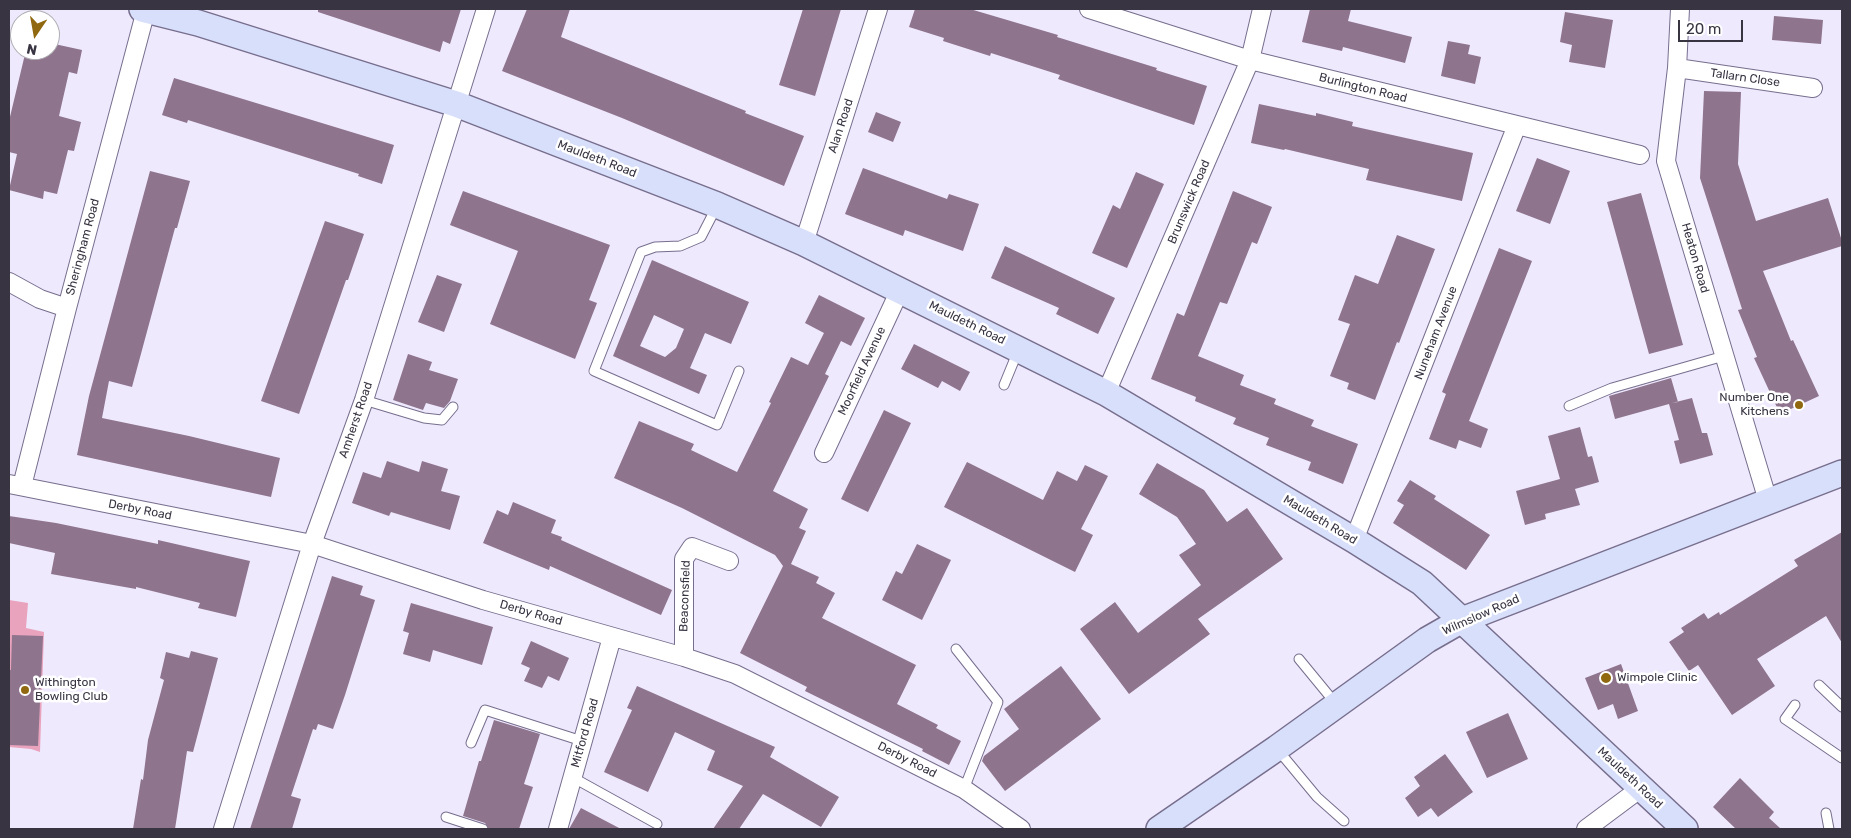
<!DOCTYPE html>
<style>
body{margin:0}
#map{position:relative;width:1851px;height:838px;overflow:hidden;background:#efe9fe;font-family:Rubik,sans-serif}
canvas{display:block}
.frame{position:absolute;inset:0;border:10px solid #383442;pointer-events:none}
.north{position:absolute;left:10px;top:10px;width:50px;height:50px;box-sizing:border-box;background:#fff;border:1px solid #afaeb3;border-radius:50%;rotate:192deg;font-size:14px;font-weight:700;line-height:20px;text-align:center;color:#383442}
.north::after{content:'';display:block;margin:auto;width:18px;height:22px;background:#90680f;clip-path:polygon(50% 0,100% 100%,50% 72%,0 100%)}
.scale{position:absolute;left:1678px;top:20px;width:65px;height:22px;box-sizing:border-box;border:2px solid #383442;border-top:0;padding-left:6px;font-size:15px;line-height:18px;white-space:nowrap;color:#383442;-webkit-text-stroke:4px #fff;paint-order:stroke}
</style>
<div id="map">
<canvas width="1851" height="838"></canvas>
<div class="frame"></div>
<div class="north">N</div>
<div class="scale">20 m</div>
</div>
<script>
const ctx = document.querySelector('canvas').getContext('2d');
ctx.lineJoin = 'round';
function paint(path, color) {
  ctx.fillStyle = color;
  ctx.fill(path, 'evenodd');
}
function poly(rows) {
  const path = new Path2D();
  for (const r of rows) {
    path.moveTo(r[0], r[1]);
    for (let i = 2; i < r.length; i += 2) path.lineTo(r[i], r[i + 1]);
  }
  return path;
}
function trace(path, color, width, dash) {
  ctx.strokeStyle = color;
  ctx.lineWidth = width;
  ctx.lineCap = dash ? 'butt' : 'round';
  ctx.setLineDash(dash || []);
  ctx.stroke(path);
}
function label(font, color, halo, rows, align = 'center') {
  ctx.font = font + ' Rubik,sans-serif';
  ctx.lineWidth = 5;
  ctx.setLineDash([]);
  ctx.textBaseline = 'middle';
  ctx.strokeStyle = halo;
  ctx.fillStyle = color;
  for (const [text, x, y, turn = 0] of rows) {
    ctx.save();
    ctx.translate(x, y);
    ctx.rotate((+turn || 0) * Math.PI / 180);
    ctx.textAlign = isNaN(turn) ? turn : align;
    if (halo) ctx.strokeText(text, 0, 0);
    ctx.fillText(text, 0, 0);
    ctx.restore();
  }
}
paint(poly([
 [9,600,28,603,26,628,44,632,40,752,31,749,9,747]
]), '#e9a3bd');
paint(poly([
 [318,9,461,9,450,44,443,41,440,52,318,12],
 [527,9,570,9,561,37,746,111,745,113,804,136,784,186,622,118,502,71],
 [803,9,841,9,815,96,779,85],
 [915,9,970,9,1058,35,1057,37,1157,68,1156,70,1207,86,1194,125,1058,79,1060,75,991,53,990,56,943,41,944,38,909,27],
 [1310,9,1351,9,1348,21,1412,37,1405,63,1343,47,1342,51,1302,42],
 [1565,12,1613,20,1605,68,1569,62,1572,45,1560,42],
 [1774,16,1823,20,1821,44,1772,40],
 [1448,41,1470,45,1468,54,1481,57,1475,84,1441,76],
 [50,43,82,50,77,74,69,72,59,116,81,122,74,151,68,150,57,194,44,191,43,199,9,190,17,154,9,152,9,121,26,50,50,50],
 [174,78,394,145,382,184,358,176,359,174,188,120,187,123,162,115],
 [1704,91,1741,92,1738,164,1756,221,1828,198,1842,241,1842,246,1763,271,1791,341,1793,340,1819,396,1780,414,1754,358,1757,357,1738,310,1742,309,1700,178],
 [1259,104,1316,116,1316,113,1353,122,1352,126,1473,153,1462,201,1366,180,1369,169,1285,149,1284,150,1251,143],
 [876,112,901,122,893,142,868,132],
 [1537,158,1570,171,1550,224,1516,211],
 [863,168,947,199,949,194,979,204,963,251,905,230,903,236,845,214],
 [150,171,190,181,177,228,175,228,132,387,109,381,102,418,189,436,280,458,271,497,77,455,89,396],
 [1136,172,1164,184,1127,268,1092,253,1113,205,1120,209],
 [463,191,610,245,589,300,597,303,575,359,490,324,518,251,450,225],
 [1233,191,1272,207,1257,244,1252,242,1227,304,1220,302,1198,356,1244,375,1240,385,1276,399,1274,404,1314,420,1311,426,1358,444,1343,484,1308,470,1311,462,1266,445,1269,438,1233,424,1236,418,1195,401,1196,397,1151,379,1177,313,1184,316],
 [1641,193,1683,345,1649,354,1607,202],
 [325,221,364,234,348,280,346,280,299,414,261,401],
 [1397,235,1435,249,1399,343,1397,342,1375,400,1347,389,1349,383,1330,376,1350,324,1338,320,1355,275,1378,284],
 [1005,246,1115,298,1098,334,1056,314,1059,308,991,278],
 [1499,248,1532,261,1469,421,1488,429,1481,448,1459,440,1456,449,1429,439,1446,394,1442,392],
 [652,260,749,302,731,344,705,333,690,368,707,375,699,394,613,356],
 [654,315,684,329,676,348,665,357,640,346],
 [437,275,462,284,444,332,418,322],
 [819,295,865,318,851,346,841,341,825,374,829,376,773,491,808,509,799,528,806,531,791,564,819,577,816,583,835,593,822,618,916,665,897,704,938,725,936,728,961,741,949,765,922,751,923,749,805,691,807,687,740,653,783,566,775,555,682,508,614,478,639,421,694,444,691,450,737,472,771,403,769,402,791,357,808,365,824,333,805,323],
 [914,344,970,372,960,391,942,381,938,388,901,369],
 [408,354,432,362,429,370,458,379,450,401,444,408,426,403,423,410,393,400],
 [1671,378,1678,402,1672,403,1692,398,1702,433,1707,433,1713,455,1680,464,1674,441,1679,440,1669,404,1615,419,1609,396],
 [884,410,911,423,868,512,841,499],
 [1580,427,1588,457,1592,456,1599,482,1575,489,1580,505,1545,514,1546,519,1525,525,1516,491,1560,479,1548,436],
 [387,461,419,472,422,461,448,469,441,491,460,496,450,530,391,512,389,516,352,503,363,472,381,478],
 [967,462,1043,500,1057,471,1077,481,1085,465,1108,476,1081,529,1093,535,1075,572,944,507],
 [1157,463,1204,490,1227,522,1247,508,1283,559,1198,619,1210,634,1129,694,1080,629,1115,602,1138,633,1201,585,1179,555,1196,544,1177,517,1139,494],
 [1410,480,1436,496,1434,499,1490,535,1466,570,1393,523,1404,505,1397,501],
 [513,502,556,520,551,533,562,537,561,540,672,590,661,615,550,566,549,570,483,543,497,510,508,515],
 [9,516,56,523,158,544,158,540,250,561,236,617,198,608,200,603,136,587,136,589,51,574,55,553,9,543],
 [1842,532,1842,643,1826,616,1757,659,1775,686,1732,715,1698,665,1689,671,1669,642,1684,632,1681,628,1704,613,1708,619,1719,612,1720,615,1798,566,1794,560],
 [917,544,951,560,922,620,882,600,896,571,902,574],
 [332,576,363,586,360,595,375,600,345,695,333,729,318,724,316,730,313,729,291,796,301,799,292,829,250,829],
 [411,603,493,627,482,665,433,650,430,662,403,654,409,633,403,631],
 [12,635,43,636,38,746,9,745,9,670,11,670],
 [531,641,569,658,559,681,548,676,542,688,524,681,530,668,521,664],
 [191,651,218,658,193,752,187,751,175,829,133,829,141,779,143,780,148,740,164,680,160,678,166,652,189,658],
 [1621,664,1638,711,1618,719,1613,704,1598,710,1585,678],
 [1061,666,1101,719,1005,791,982,761,984,756,1019,729,1004,709],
 [637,686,775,747,770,757,839,797,821,827,763,794,739,829,713,829,743,786,707,770,715,751,675,732,648,792,604,772,632,710,627,708],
 [1508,713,1528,759,1487,778,1466,732],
 [494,720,540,734,524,784,533,787,519,829,489,829,485,823,463,816,479,761,481,761],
 [1445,754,1473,792,1438,817,1431,808,1418,817,1405,798,1420,786,1414,777],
 [1740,778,1774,812,1769,818,1781,829,1736,829,1713,807],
 [581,808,621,829,569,829]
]), '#8e748d');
const lane = poly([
 [717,206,701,237,680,246,655,247,641,252,594,371,717,425,739,371],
 [1004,385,1018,351],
 [364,400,424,418,442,420,453,407],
 [1569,406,1612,388,1724,356],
 [956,649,998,702,964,789],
 [1299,659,1336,704],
 [1819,685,1842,707],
 [1795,705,1785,719,1842,758],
 [471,743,485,710,582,741],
 [1278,750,1317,797,1344,821],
 [572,777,657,824],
 [1826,813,1829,829],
 [446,817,483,829]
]);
const street = poly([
 [1089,9,1250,60,1640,155],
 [1680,9,1677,68,1666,161,1768,501],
 [1677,68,1813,88],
 [804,243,878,9],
 [9,282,40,299,67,308],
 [1106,393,1250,60,1262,9],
 [824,453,900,290],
 [9,484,312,544,483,600,684,657,735,674,964,789,1021,829],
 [22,486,67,308,146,10],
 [1354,540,1517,125],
 [684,657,684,559,692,547,729,561],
 [223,829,312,544,364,400,486,9],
 [558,829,612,637],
 [1586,829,1641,788]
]);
const secondary = poly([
 [142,9,198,23,456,104,717,205,804,243,1106,393,1354,540,1422,583,1685,829],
 [1159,829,1277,748,1427,640,1462,620,1842,473]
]);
trace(lane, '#776e8d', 11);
trace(street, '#776e8d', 20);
trace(secondary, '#776e8d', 28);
trace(lane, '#fff', 9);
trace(street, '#fff', 18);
trace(secondary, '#d7dffa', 25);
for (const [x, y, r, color] of [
 [1799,405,5,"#90680f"],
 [1606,678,6,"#90680f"],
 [25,690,5,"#90680f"]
]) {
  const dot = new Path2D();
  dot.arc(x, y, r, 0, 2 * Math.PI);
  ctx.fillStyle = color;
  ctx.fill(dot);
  trace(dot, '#fff', 2);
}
label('12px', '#383442', '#fff', [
 ["Tallarn Close",1745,78,8],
 ["Burlington Road",1363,88,14],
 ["Alan Road",841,126,-72],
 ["Mauldeth Road",597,159,21],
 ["Brunswick Road",1189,202,-67],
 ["Sheringham Road",83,247,-75],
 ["Heaton Road",1695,258,74],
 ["Mauldeth Road",967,323,26],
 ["Nuneham Avenue",1436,333,-69],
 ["Moorfield Avenue",862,371,-65],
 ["Amherst Road",356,420,-71],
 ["Derby Road",140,510,11],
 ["Mauldeth Road",1320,520,31],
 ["Beaconsfield",685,596,-88],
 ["Derby Road",531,613,16],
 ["Wilmslow Road",1481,615,-24],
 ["Mitford Road",585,733,-74],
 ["Derby Road",907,760,27],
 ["Mauldeth Road",1630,778,43]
]);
label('12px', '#383442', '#fff', [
 ["Number One",1789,398,"right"],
 ["Kitchens",1789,412,"right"],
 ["Wimpole Clinic",1617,678],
 ["Withington",35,683],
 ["Bowling Club",35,697]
], 'left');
</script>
